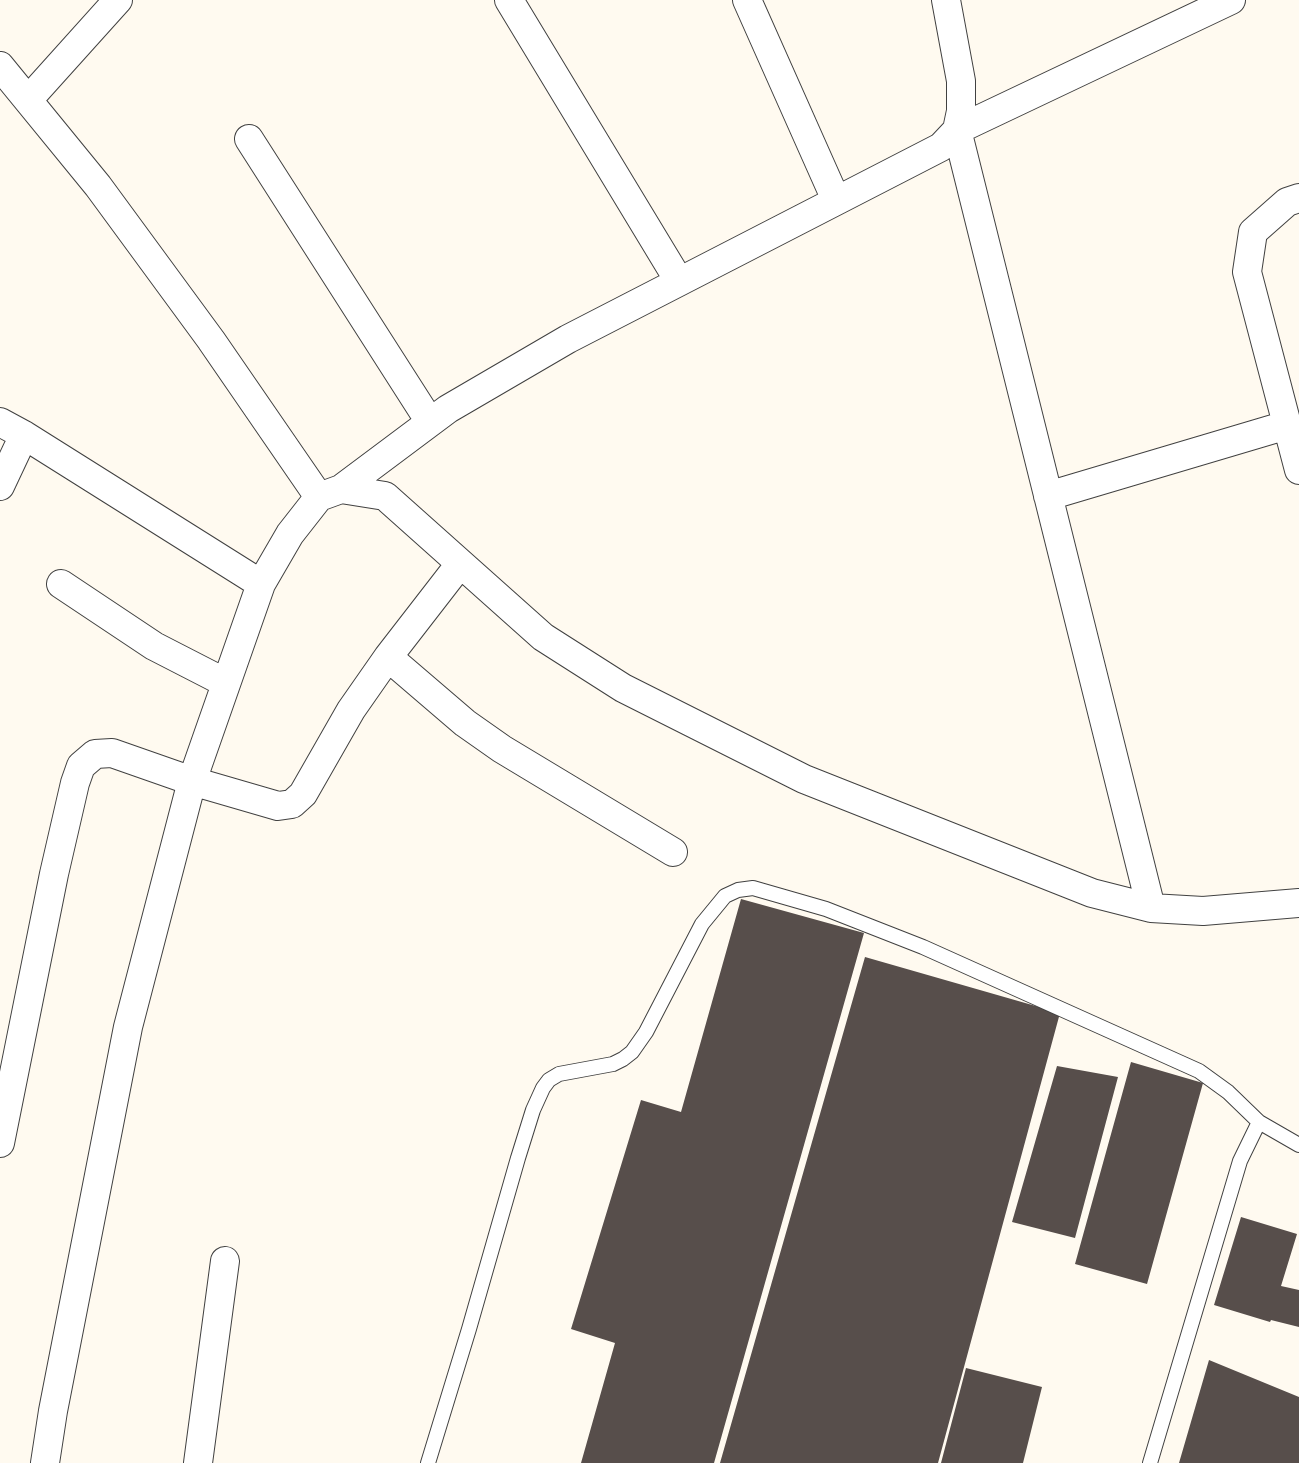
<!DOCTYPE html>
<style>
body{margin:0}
canvas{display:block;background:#fffaf0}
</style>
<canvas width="1299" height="1463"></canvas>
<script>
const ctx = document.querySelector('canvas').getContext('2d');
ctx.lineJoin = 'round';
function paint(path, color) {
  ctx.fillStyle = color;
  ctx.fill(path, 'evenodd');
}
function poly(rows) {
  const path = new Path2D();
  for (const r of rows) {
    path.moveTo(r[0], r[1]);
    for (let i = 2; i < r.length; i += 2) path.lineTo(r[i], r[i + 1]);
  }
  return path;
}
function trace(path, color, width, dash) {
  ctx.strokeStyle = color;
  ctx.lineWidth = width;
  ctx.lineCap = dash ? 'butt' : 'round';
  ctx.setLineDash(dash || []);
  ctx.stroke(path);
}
paint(poly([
 [741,899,864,933,714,1463,581,1463,615,1343,571,1329,641,1100,681,1112],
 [865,957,1060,1013,938,1463,720,1463],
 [1131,1062,1203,1083,1147,1284,1075,1264],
 [1057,1066,1118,1077,1075,1238,1012,1222],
 [1241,1217,1297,1234,1281,1286,1299,1290,1299,1327,1271,1320,1270,1322,1214,1305],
 [1209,1360,1299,1397,1299,1463,1179,1463],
 [966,1368,1042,1387,1023,1463,941,1463]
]), '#574e4b');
const lane = poly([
 [428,1463,469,1329,518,1158,533,1110,543,1088,549,1080,559,1074,613,1064,623,1059,632,1052,646,1032,702,924,725,896,738,890,753,888,826,909,923,947,1199,1071,1228,1092,1259,1122,1299,1145],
 [1150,1463,1240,1161,1259,1122]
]);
const street = poly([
 [509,0,679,281],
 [747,0,836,200],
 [0,66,98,186,211,340,319,497],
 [28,100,118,0],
 [249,139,430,422],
 [1299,198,1287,202,1253,232,1247,272,1299,470],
 [0,422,24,435,261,584],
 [0,486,24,435],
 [341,489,448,409,568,339,941,147,957,130,961,111,961,81,946,0],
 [1048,496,1287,425],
 [61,584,154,646,226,683],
 [388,657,465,723,502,749,673,852],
 [1151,908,957,130,1231,0],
 [0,1143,54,874,75,783,81,766,95,754,112,753,192,781,278,806,292,804,303,794,351,710,388,657,460,564],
 [45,1463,53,1411,128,1027,192,781,261,584,290,534,319,497,341,489,385,496,543,637,623,688,804,779,1092,893,1151,908,1203,911,1299,903],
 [198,1463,225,1261]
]);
trace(lane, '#414141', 16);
trace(street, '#414141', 30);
trace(lane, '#fff', 14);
trace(street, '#fff', 28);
</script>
